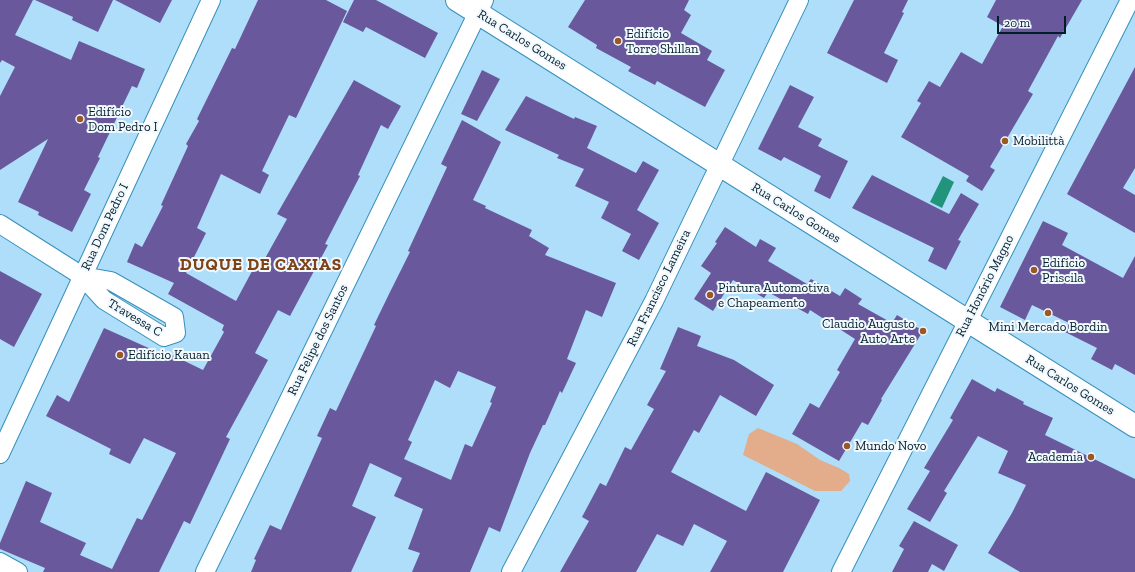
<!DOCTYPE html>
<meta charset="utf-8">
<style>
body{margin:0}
#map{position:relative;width:1135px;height:572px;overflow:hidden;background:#aedefa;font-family:"Zilla Slab",serif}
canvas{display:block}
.scale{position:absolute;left:997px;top:16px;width:69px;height:18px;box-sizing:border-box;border:2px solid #021d2a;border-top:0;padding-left:5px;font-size:12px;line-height:14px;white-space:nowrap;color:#021d2a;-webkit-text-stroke:3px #f1f9fe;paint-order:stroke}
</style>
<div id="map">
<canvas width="1135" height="572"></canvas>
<div class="scale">20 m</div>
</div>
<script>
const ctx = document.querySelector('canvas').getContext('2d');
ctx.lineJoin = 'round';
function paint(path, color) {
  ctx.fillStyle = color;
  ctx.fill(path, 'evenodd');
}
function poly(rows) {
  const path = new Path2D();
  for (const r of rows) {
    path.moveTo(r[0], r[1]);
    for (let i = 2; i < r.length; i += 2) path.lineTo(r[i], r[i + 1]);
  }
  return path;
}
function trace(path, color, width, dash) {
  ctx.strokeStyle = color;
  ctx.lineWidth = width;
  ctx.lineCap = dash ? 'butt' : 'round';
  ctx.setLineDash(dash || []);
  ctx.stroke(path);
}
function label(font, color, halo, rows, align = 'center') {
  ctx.font = font + ' "Zilla Slab",serif';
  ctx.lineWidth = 4;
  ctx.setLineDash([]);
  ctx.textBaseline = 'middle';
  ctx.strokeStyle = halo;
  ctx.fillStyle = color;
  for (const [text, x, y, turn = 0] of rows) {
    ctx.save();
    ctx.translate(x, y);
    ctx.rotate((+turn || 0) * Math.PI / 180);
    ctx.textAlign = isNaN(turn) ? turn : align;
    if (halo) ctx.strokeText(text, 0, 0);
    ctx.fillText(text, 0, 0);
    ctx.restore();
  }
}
paint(poly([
 [758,428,797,444,820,460,839,468,849,474,850,481,841,491,815,491,743,455,749,434]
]), '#e3ac8a');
paint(poly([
 [943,176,954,182,942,208,930,202]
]), '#22947b');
paint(poly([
 [0,0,33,0,15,35,71,60,79,41,145,69,137,88,132,86,98,157,100,158,84,190,91,194,72,232,38,215,39,212,18,202,48,139,0,170,0,96,15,67,2,60,0,63],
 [35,0,113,0,98,32,72,20,73,17],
 [115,0,172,0,160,23],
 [258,0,326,0,347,11,296,118,289,115,262,171,269,175,260,194,221,174,197,228,206,233,186,273,236,301,258,260,263,262,287,219,277,214,354,80,401,106,388,129,381,125,358,175,360,176,325,244,328,245,290,316,278,310,255,353,268,360,226,437,230,439,190,524,184,521,159,572,43,572,45,568,0,549,0,543,26,481,52,493,40,522,86,543,80,555,112,569,137,518,142,520,176,453,144,438,130,464,109,454,111,449,46,416,57,395,69,402,104,328,162,354,164,351,203,370,224,332,222,330,224,325,168,294,174,283,127,262,135,243,142,247,163,206,161,205,188,146,186,144,199,121,197,119,232,48,235,49],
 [354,0,376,0,438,33,425,58,366,27,363,32,343,22],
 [585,0,689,0,684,10,691,15,681,33,712,51,707,60,725,70,705,107,657,81,655,85,628,71,631,67,596,48,597,45,568,27],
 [854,0,908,0,902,12,904,13,884,53,898,60,887,83,827,53],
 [996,0,1082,0,1060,38,1058,36,1028,91,1033,94,990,167,995,170,982,191,966,181,969,176,901,137,921,103,917,101,929,81,940,87,961,52,982,64,1003,26,987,17],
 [1135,67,1135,168,1123,188,1135,195,1135,233,1067,194],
 [482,70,500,79,477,121,461,114],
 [790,85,814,97,798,127,822,139,818,146,848,161,830,199,814,191,821,176,784,157,781,161,758,149],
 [526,96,574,119,575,117,597,126,587,148,636,173,643,161,659,170,637,210,659,223,639,260,622,251,631,234,601,218,609,202,575,186,584,169,557,158,559,155,505,130],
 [462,120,501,142,473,200,486,206,485,208,532,230,529,236,549,248,545,255,616,283,602,317,586,310,567,359,576,363,562,393,560,391,545,425,543,425,530,453,500,532,489,527,470,572,412,572,420,553,408,549,423,509,394,496,402,478,370,463,352,506,376,517,351,572,251,572,256,560,254,559,270,525,281,530,322,438,317,436,330,408,336,411,376,326,374,325,389,294,410,252,408,251,447,167,441,164],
 [458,371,496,387,490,402,492,403,472,447,465,444,451,480,404,459,412,442,408,440,435,380,450,388],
 [872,175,949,214,961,193,979,204,958,240,961,241,946,270,928,261,934,248,852,208],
 [1043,221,1068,233,1062,245,1123,278,1135,256,1135,375,1115,364,1112,370,1091,359,1097,348,1065,332,1069,323,1032,305,1025,320,1000,307],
 [725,227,756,247,760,239,776,248,768,261,807,284,811,279,840,296,845,288,862,299,858,304,892,323,897,315,923,331,881,399,882,400,868,425,862,422,839,461,792,434,810,403,819,408,840,372,837,370,855,339,810,310,808,314,768,292,764,298,733,280,713,311,694,299,711,273,701,266,717,243,715,242],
 [0,271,42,294,14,347,0,339],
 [678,327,701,336,697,346,734,360,774,385,756,416,720,395,699,433,694,430,671,472,746,511,766,472,820,500,783,572,710,572,727,541,694,524,683,546,657,534,636,572,560,572,589,521,582,517,600,483,606,486,625,447,631,450,654,409,647,405,666,371,660,369],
 [972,379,995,392,997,388,1024,402,1023,404,1053,418,1045,435,1135,479,1135,572,1020,572,988,553,1012,513,1026,485,998,473,1008,451,978,436,944,491,947,493,930,522,907,509,930,471,924,468,953,420,950,418],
 [914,521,958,545,944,571,932,564,928,572,892,572,904,549,899,546]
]), '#69599c');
const street = poly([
 [0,224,82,276,104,300,164,337,176,333,174,317,111,281,82,276],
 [0,454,211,0],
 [0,562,18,572],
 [205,572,484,0],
 [511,572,654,301,799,0],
 [841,572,1130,0]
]);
const secondary = poly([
 [457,0,1135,426]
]);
trace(street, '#3790bb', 20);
trace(secondary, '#3790bb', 24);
trace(street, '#fff', 18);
trace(secondary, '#fff', 22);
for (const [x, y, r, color] of [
 [618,41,4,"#9b5827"],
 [80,119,4,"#9b5827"],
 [1005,141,4,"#9b5827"],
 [1034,270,4,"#9b5827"],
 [710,295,4,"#9b5827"],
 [1048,313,4,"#9b5827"],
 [923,331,4,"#9b5827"],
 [120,355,4,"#9b5827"],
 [847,446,4,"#9b5827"],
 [1091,457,4,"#9b5827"]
]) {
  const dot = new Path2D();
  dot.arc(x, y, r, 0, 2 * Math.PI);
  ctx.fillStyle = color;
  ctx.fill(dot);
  trace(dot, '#f1f9fe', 1.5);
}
label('13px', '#021d2a', '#f1f9fe', [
 ["Edifício",626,34],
 ["Torre Shillan",626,49],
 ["Edifício",88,112],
 ["Dom Pedro I",88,127],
 ["Mobilittà",1013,141],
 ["Edifício",1042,263],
 ["Priscila",1042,278],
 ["Pintura Automotiva",718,288],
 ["e Chapeamento",718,303],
 ["Claudio Augusto",915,324,"right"],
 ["Auto Arte",915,339,"right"],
 ["Mini Mercado Bordin",1048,327,"center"],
 ["Edifício Kauan",128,355],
 ["Mundo Novo",855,446],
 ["Academia",1083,457,"right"]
], 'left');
label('13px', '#021d2a', '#f1f9fe', [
 ["Rua Carlos Gomes",522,40,32],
 ["Rua Carlos Gomes",796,213,32],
 ["Rua Dom Pedro I",105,227,-65],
 ["Rua Honório Magno",985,286,-63],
 ["Rua Francisco Lameira",659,288,-64],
 ["Travessa C",135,318,31],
 ["Rua Felipe dos Santos",318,340,-64],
 ["Rua Carlos Gomes",1070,385,32]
]);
ctx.letterSpacing = '1px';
label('bold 17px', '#7e4214', '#f1f9fe', [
 ["DUQUE DE CAXIAS",261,265]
]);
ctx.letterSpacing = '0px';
</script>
